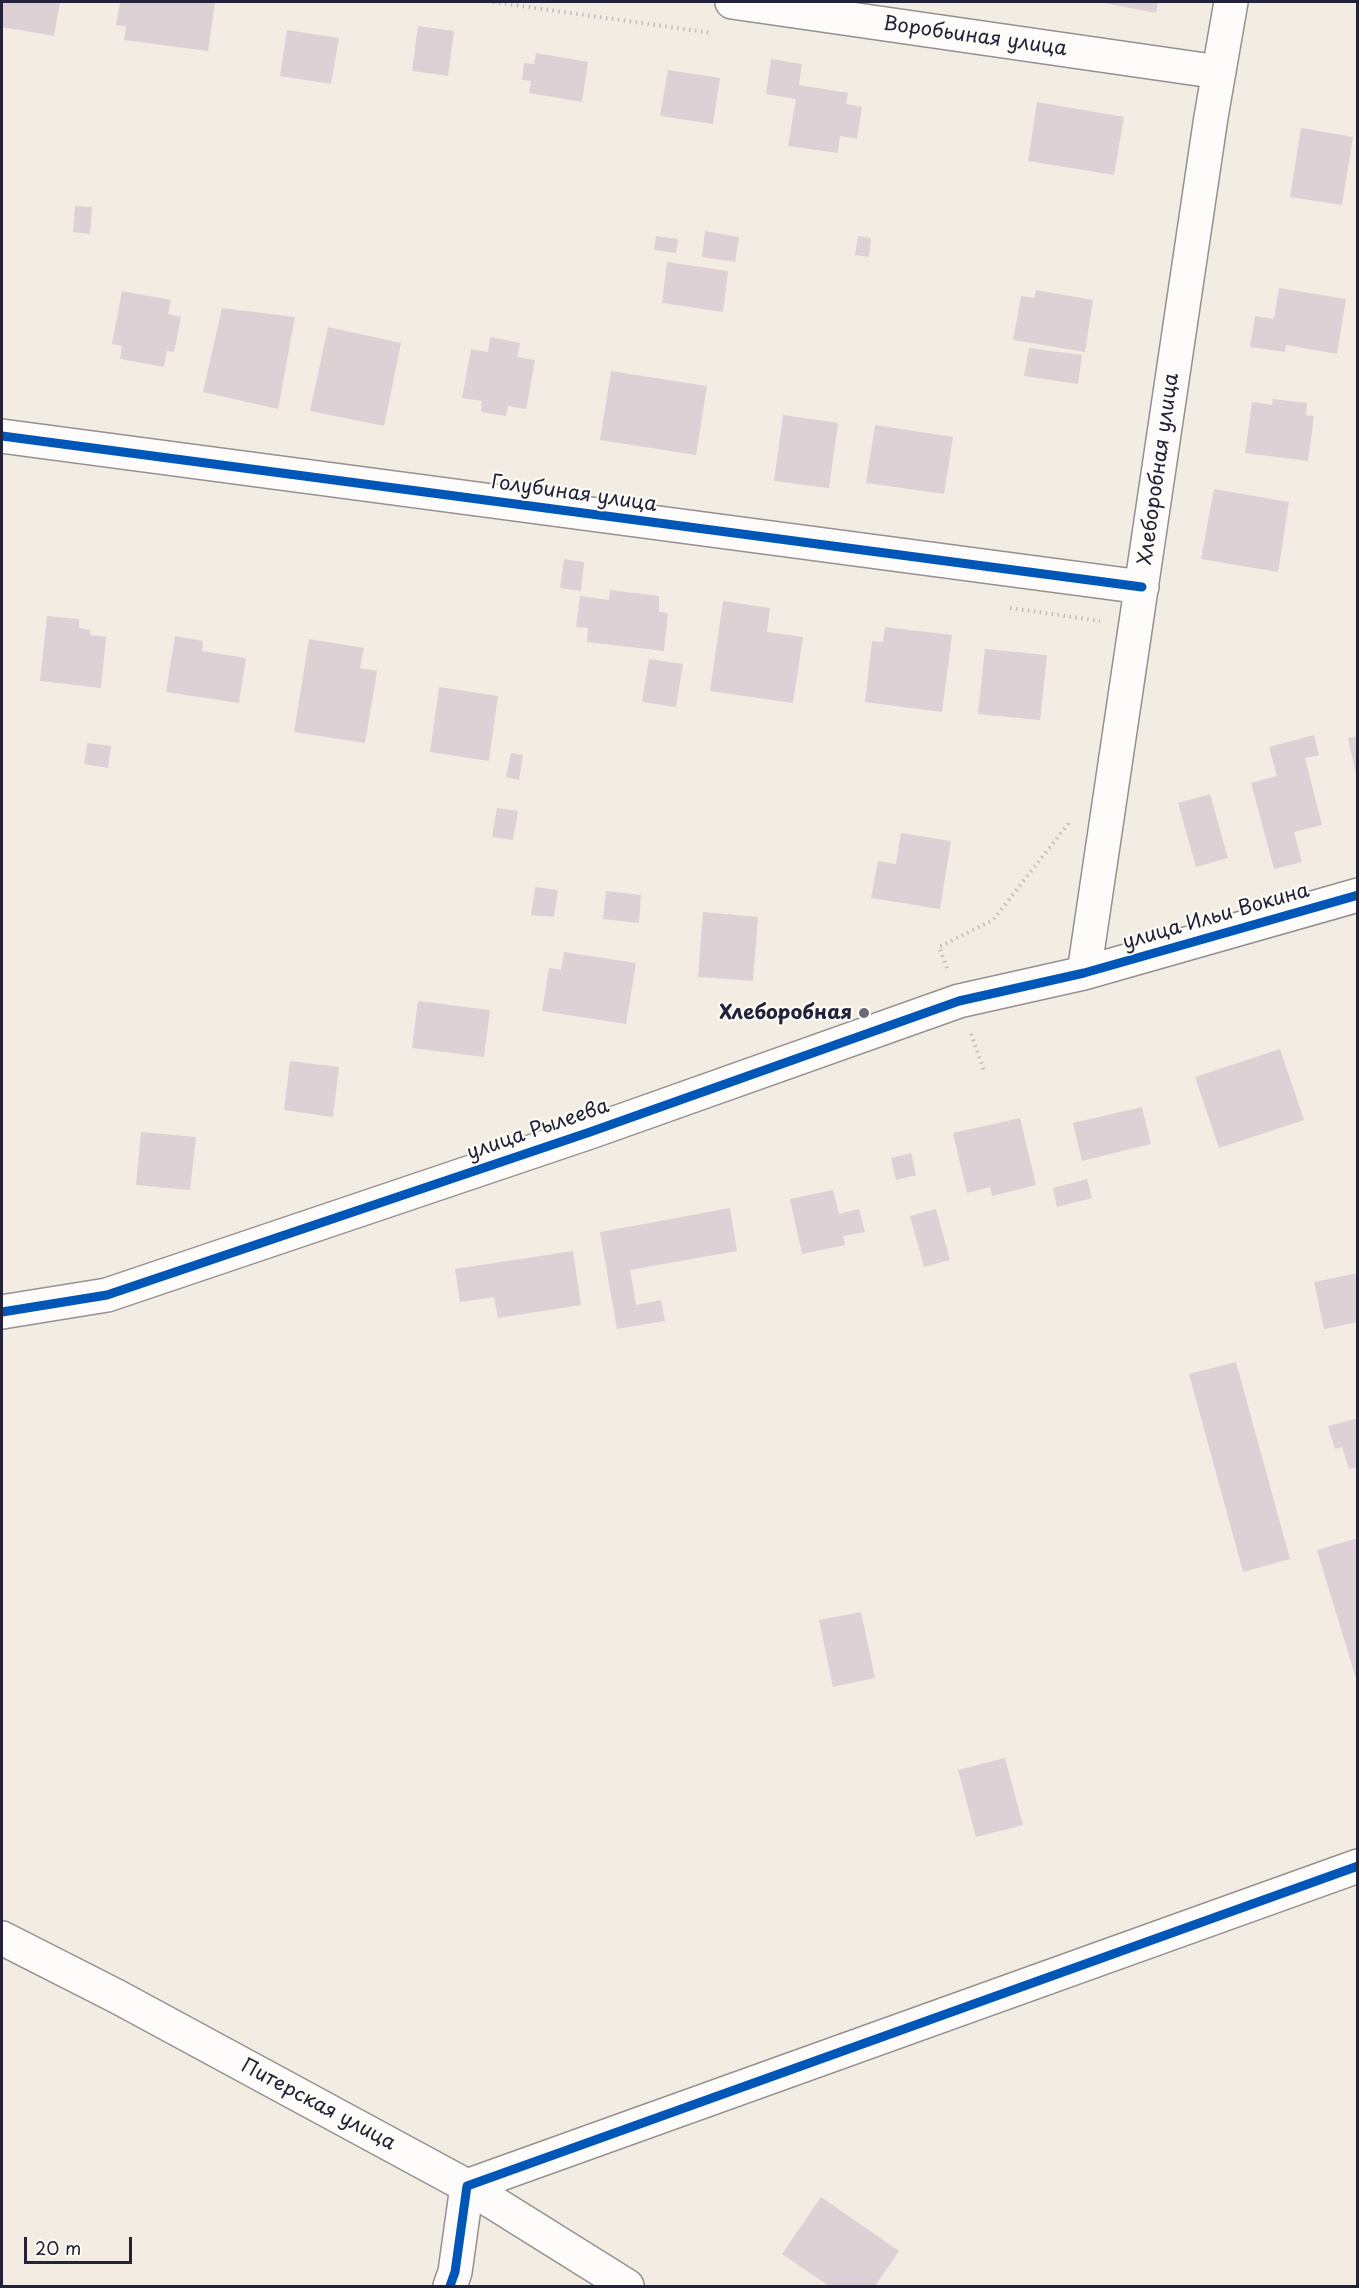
<!DOCTYPE html>
<meta charset="utf-8">
<style>
body{margin:0}
#map{position:relative;width:1359px;height:2288px;overflow:hidden;background:#f2ece2;font-family:"Playpen Sans",sans-serif}
canvas{display:block}
.frame{position:absolute;inset:0;border:3px solid #22223b;pointer-events:none}
.scale{position:absolute;left:24px;top:2237px;width:108px;height:27px;box-sizing:border-box;border:3px solid #22223b;border-top:0;padding-left:8px;font-size:18px;line-height:21px;white-space:nowrap;color:#22223b;-webkit-text-stroke:4px #fdfcf7;paint-order:stroke}
</style>
<div id="map">
<canvas width="1359" height="2288"></canvas>
<div class="frame"></div>
<div class="scale">20 m</div>
</div>
<script>
const ctx = document.querySelector('canvas').getContext('2d');
ctx.lineJoin = 'round';
function paint(path, color) {
  ctx.fillStyle = color;
  ctx.fill(path, 'evenodd');
}
function poly(rows) {
  const path = new Path2D();
  for (const r of rows) {
    path.moveTo(r[0], r[1]);
    for (let i = 2; i < r.length; i += 2) path.lineTo(r[i], r[i + 1]);
  }
  return path;
}
function trace(path, color, width, dash) {
  ctx.strokeStyle = color;
  ctx.lineWidth = width;
  ctx.lineCap = dash ? 'butt' : 'round';
  ctx.setLineDash(dash || []);
  ctx.stroke(path);
}
function label(font, color, halo, rows, align = 'center') {
  ctx.font = font + ' "Playpen Sans",sans-serif';
  ctx.lineWidth = 4.5;
  ctx.setLineDash([]);
  ctx.textBaseline = 'middle';
  ctx.strokeStyle = halo;
  ctx.fillStyle = color;
  for (const [text, x, y, turn = 0] of rows) {
    ctx.save();
    ctx.translate(x, y);
    ctx.rotate((+turn || 0) * Math.PI / 180);
    ctx.textAlign = isNaN(turn) ? turn : align;
    if (halo) ctx.strokeText(text, 0, 0);
    ctx.fillText(text, 0, 0);
    ctx.restore();
  }
}
paint(poly([
 [2,2,60,2,54,36,2,27],
 [120,2,215,2,208,51,124,40,126,26,116,25],
 [1099,2,1158,2,1156,13],
 [418,26,454,31,448,76,412,71],
 [287,30,339,38,331,84,280,76],
 [536,53,588,62,582,102,529,93,531,81,522,80,524,63,534,64],
 [771,59,802,64,799,85,848,93,846,104,862,107,857,139,840,136,838,153,788,146,796,99,766,94],
 [668,70,720,78,713,124,660,116],
 [1037,102,1124,117,1114,175,1028,161],
 [1301,128,1353,137,1342,205,1290,197],
 [75,206,92,207,90,234,73,232],
 [705,231,739,237,735,262,702,257],
 [656,236,678,239,676,253,654,250],
 [858,236,871,238,869,257,855,255],
 [667,262,728,271,723,312,662,303],
 [1279,288,1346,299,1337,354,1286,345,1285,352,1250,347,1255,316,1274,319],
 [1036,290,1093,300,1085,352,1013,340,1021,296,1034,298],
 [122,291,171,300,168,314,181,317,174,352,167,351,164,367,120,359,122,346,112,344],
 [222,308,295,317,278,409,203,392],
 [328,327,401,343,384,426,310,411],
 [490,337,520,343,517,357,535,360,526,409,508,406,506,416,481,412,482,401,462,398,471,349,488,352],
 [1029,348,1082,355,1078,384,1024,376],
 [611,371,707,386,696,455,600,440],
 [1273,399,1307,403,1306,415,1314,416,1308,461,1245,453,1252,402,1272,405],
 [783,415,838,423,829,488,774,481],
 [875,425,953,437,944,494,866,483],
 [1214,489,1289,502,1278,572,1201,559],
 [564,559,584,562,581,591,560,588],
 [610,590,659,596,659,612,668,613,664,651,587,642,588,628,576,627,580,596,609,600],
 [723,601,770,608,767,632,803,637,793,703,710,691],
 [47,616,79,619,79,628,90,630,90,635,106,637,101,688,40,681],
 [885,627,952,635,942,712,865,702,872,641,883,642],
 [175,636,203,641,202,651,246,658,239,703,166,692],
 [309,639,364,648,360,668,377,671,365,743,294,732],
 [985,649,1047,655,1040,720,978,714],
 [649,659,683,664,676,707,642,702],
 [439,687,498,696,489,761,430,752],
 [1314,735,1319,755,1305,758,1322,825,1294,832,1302,862,1274,869,1251,783,1277,776,1269,747],
 [1358,736,1358,779,1357,779,1348,738],
 [87,743,111,746,108,768,84,764],
 [511,753,523,755,519,780,506,777],
 [1210,794,1228,858,1196,867,1178,803],
 [497,808,518,811,513,840,492,837],
 [901,833,951,841,940,909,871,898,878,861,896,864],
 [535,887,558,890,554,917,531,915],
 [606,891,641,895,639,923,603,919],
 [703,912,758,917,753,981,698,977],
 [564,952,636,963,626,1024,542,1011,549,968,561,970],
 [418,1001,490,1010,484,1057,412,1048],
 [1280,1049,1304,1120,1219,1148,1195,1077],
 [290,1061,339,1067,333,1117,284,1110],
 [1142,1107,1151,1144,1082,1161,1073,1123],
 [1020,1118,1036,1185,992,1196,990,1187,967,1193,953,1133],
 [141,1132,196,1137,190,1190,136,1185],
 [911,1153,916,1175,896,1180,891,1158],
 [1087,1179,1092,1198,1057,1207,1053,1188],
 [833,1190,839,1214,859,1209,865,1232,843,1236,845,1245,802,1254,790,1199],
 [730,1208,737,1251,630,1270,636,1305,661,1300,665,1321,617,1329,600,1232],
 [936,1209,950,1260,924,1267,910,1216],
 [573,1251,581,1305,498,1318,494,1297,460,1302,455,1269],
 [1358,1273,1358,1322,1324,1329,1314,1282],
 [1236,1362,1290,1559,1243,1572,1189,1374],
 [1358,1418,1358,1467,1349,1469,1342,1447,1335,1449,1328,1426],
 [1358,1538,1358,1682,1357,1682,1317,1550],
 [861,1612,875,1678,833,1687,819,1620],
 [1005,1758,1023,1825,976,1837,958,1770],
 [821,2197,899,2251,875,2286,829,2286,782,2254]
]), '#ded1d6');
const minor = poly([
 [732,2,1219,72],
 [2,436,1142,587],
 [1084,973,1211,117,1231,2],
 [2,1312,107,1295,590,1132,959,1001,1084,973,1358,895],
 [2,1938,118,1997,467,2186,627,2286],
 [450,2286,455,2272,467,2186,1358,1866]
]);
trace(minor, '#949190', 36);
trace(poly([
 [493,2,712,33],
 [1010,608,1100,621],
 [947,968,939,947,993,920,1068,824,1068,820],
 [971,1034,985,1073]
]), '#bebdbe', 4, [1.5, 4.5]);
trace(minor, '#fdfcfb', 33);
trace(poly([
 [2,436,1142,587],
 [2,1312,107,1295,590,1132,959,1001,1084,973,1358,895],
 [450,2286,455,2272,467,2186,1358,1866]
]), '#0057b8', 9);
for (const [x, y, r, color] of [
 [864,1013,6,"#6b6975"]
]) {
  const dot = new Path2D();
  dot.arc(x, y, r, 0, 2 * Math.PI);
  ctx.fillStyle = color;
  ctx.fill(dot);
  trace(dot, '#fdfcf7', 2);
}
label('20px', '#22223b', '#fdfcf7', [
 ["Воробьиная улица",975,37,8],
 ["Хлеборобная улица",1159,469,-82],
 ["Голубиная улица",574,494,8],
 ["улица Ильи Вокина",1216,917,-16],
 ["улица Рылеева",538,1130,-19],
 ["Питерская улица",318,2105,28]
]);
label('bold 20px', '#22223b', '#fdfcf7', [
 ["Хлеборобная",852,1013]
], 'right');
</script>
